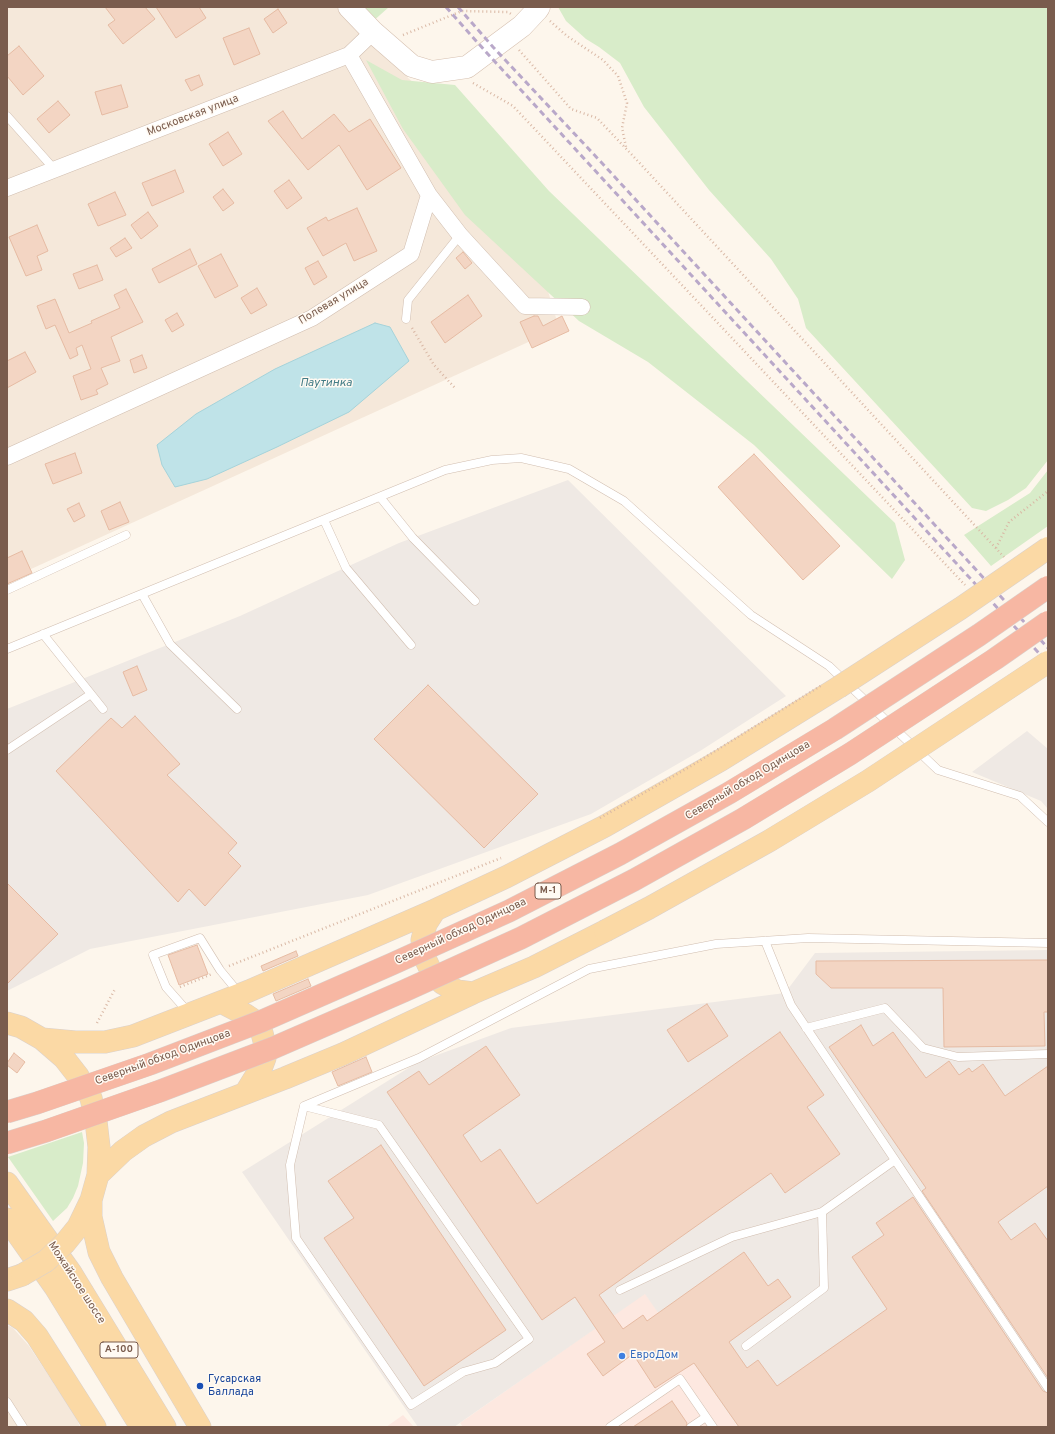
<!DOCTYPE html>
<meta charset="utf-8">
<style>
body{margin:0}
#map{position:relative;width:1055px;height:1434px;overflow:hidden;background:#fdf6ec;font-family:Overpass,sans-serif}
canvas{display:block}
.frame{position:absolute;inset:0;border:8px solid #7a5c4d;pointer-events:none}
</style>
<div id="map">
<canvas width="1055" height="1434"></canvas>
<div class="frame"></div>
</div>
<script>
const ctx = document.querySelector('canvas').getContext('2d');
ctx.lineJoin = 'round';
function paint(path, color) {
  ctx.fillStyle = color;
  ctx.fill(path, 'evenodd');
}
function poly(rows) {
  const path = new Path2D();
  for (const r of rows) {
    path.moveTo(r[0], r[1]);
    for (let i = 2; i < r.length; i += 2) path.lineTo(r[i], r[i + 1]);
  }
  return path;
}
function trace(path, color, width, dash) {
  ctx.strokeStyle = color;
  ctx.lineWidth = width;
  ctx.lineCap = dash ? 'butt' : 'round';
  ctx.setLineDash(dash || []);
  ctx.stroke(path);
}
function label(font, color, halo, rows, align = 'center') {
  ctx.font = font + ' Overpass,sans-serif';
  ctx.lineWidth = 3;
  ctx.setLineDash([]);
  ctx.textBaseline = 'middle';
  ctx.strokeStyle = halo;
  ctx.fillStyle = color;
  for (const [text, x, y, turn = 0] of rows) {
    ctx.save();
    ctx.translate(x, y);
    ctx.rotate((+turn || 0) * Math.PI / 180);
    ctx.textAlign = isNaN(turn) ? turn : align;
    if (halo) ctx.strokeText(text, 0, 0);
    ctx.fillText(text, 0, 0);
    ctx.restore();
  }
}
paint(poly([
 [7,7,336,7,370,43,513,174,559,328,7,580],
 [7,1325,13,1328,29,1346,76,1417,80,1427,7,1427]
]), '#f5e8da');
paint(poly([
 [645,1293,738,1427,463,1427,460,1423],
 [403,1415,414,1427,386,1427]
]), '#fde8e0');
paint(poly([
 [568,480,786,696,700,751,591,814,368,895,90,949,7,991,7,709,240,616,399,543],
 [1027,731,1048,749,1048,809,1041,801,972,772],
 [1048,950,1048,1427,738,1427,645,1294,454,1427,418,1427,242,1172,418,1062,511,1028,785,993,815,953]
]), '#efe9e4');
paint(poly([
 [356,7,389,7,371,23],
 [558,7,1048,7,1048,460,1026,488,1008,500,986,511,972,508,806,328,798,299,771,259,709,190,644,107,620,63,599,47,586,39,566,21],
 [366,60,402,80,455,85,549,191,895,523,905,560,892,579,754,445,648,362,579,321,465,215,403,129],
 [1048,470,1048,526,991,566,964,535,1030,493],
 [82,1132,84,1143,83,1163,78,1186,73,1198,67,1208,53,1221,8,1157]
]), '#d8ecc9');
const water = poly([
 [375,323,390,327,409,361,349,412,277,447,207,479,175,487,162,465,157,445,196,414,275,369,375,323]
]);
paint(water, '#bfe3e8');
trace(water, '#a5d3da', 1);
const building = poly([
 [105,7,145,7,155,19,123,44,108,25,115,20,105,7],
 [156,7,199,7,206,18,176,38,156,7],
 [278,9,287,23,273,33,264,19,278,9],
 [249,28,260,54,234,65,223,38,249,28],
 [19,46,44,76,23,95,7,76,7,56,19,46],
 [199,75,203,85,191,91,185,80,199,75],
 [121,85,128,107,102,115,95,92,121,85],
 [58,101,70,115,49,133,37,119,58,101],
 [283,111,302,139,334,114,349,132,370,119,401,168,367,190,339,145,308,170,268,121,283,111],
 [228,132,242,154,223,166,209,144,228,132],
 [175,170,184,192,152,206,142,183,175,170],
 [289,180,302,198,287,209,274,191,289,180],
 [223,189,234,203,223,211,213,197,223,189],
 [115,192,126,215,98,226,88,204,115,192],
 [357,208,377,251,354,261,346,243,323,256,307,228,326,217,328,221,357,208],
 [148,212,158,226,141,239,131,225,148,212],
 [37,225,48,251,37,256,42,270,26,276,9,237,37,225],
 [125,238,132,248,116,257,110,248,125,238],
 [190,249,197,264,159,283,152,269,190,249],
 [463,252,472,263,465,269,456,258,463,252],
 [221,254,238,286,215,298,198,266,221,254],
 [318,261,327,277,314,285,305,268,318,261],
 [97,265,103,280,79,289,73,274,97,265],
 [257,288,267,305,251,314,241,298,257,288],
 [126,289,143,322,111,337,120,361,101,368,108,384,96,390,98,394,81,400,73,376,91,369,82,345,76,348,78,355,70,359,55,325,46,329,37,306,55,299,69,333,92,323,91,321,120,308,114,295,126,289],
 [468,295,482,316,445,343,431,322,468,295],
 [177,313,184,325,172,332,165,320,177,313],
 [534,316,538,316,543,326,562,316,569,331,532,348,520,322,534,316],
 [25,352,36,372,7,388,7,361,25,352],
 [142,355,147,368,134,373,130,360,142,355],
 [75,453,82,473,53,484,45,464,75,453],
 [754,454,840,546,803,580,718,487,754,454],
 [120,502,129,522,109,530,101,511,120,502],
 [79,503,85,516,74,522,67,509,79,503],
 [22,551,32,573,7,584,7,558,22,551],
 [137,666,147,690,133,696,123,672,137,666],
 [428,685,538,794,484,848,374,739,428,685],
 [135,716,180,764,167,775,237,843,228,853,241,866,205,906,189,889,178,902,56,771,111,718,122,728,135,716],
 [7,883,58,934,7,984,7,883],
 [197,945,208,974,179,985,168,955,197,945],
 [296,951,298,956,263,971,261,966,296,951],
 [1048,960,1048,1012,1044,1012,1045,1046,944,1047,943,988,831,988,816,974,816,961,1048,960],
 [308,979,311,986,276,1001,273,994,308,979],
 [707,1004,728,1036,688,1062,667,1030,707,1004],
 [861,1025,873,1046,893,1032,926,1078,949,1061,959,1075,969,1068,972,1072,983,1064,1005,1096,1048,1066,1048,1186,998,1222,1011,1240,1035,1223,1048,1241,1048,1378,922,1191,926,1188,829,1047,861,1025],
 [780,1032,824,1095,807,1107,840,1154,785,1193,771,1173,599,1295,623,1329,643,1315,647,1321,744,1252,768,1286,778,1279,791,1297,729,1342,747,1368,758,1360,777,1386,887,1309,852,1257,884,1235,876,1223,913,1197,1043,1391,1048,1393,1048,1427,739,1427,694,1363,655,1388,633,1354,603,1376,587,1354,605,1342,575,1297,542,1320,387,1092,419,1071,429,1085,486,1046,520,1095,463,1135,481,1162,500,1149,537,1204,780,1032],
 [14,1053,25,1062,17,1073,7,1065,7,1063,14,1053],
 [366,1057,372,1072,338,1086,332,1072,366,1057],
 [381,1145,506,1330,424,1386,324,1238,354,1218,328,1181,381,1145],
 [672,1401,687,1423,686,1427,633,1427,672,1401]
]);
paint(building, '#f3d5c3');
trace(building, '#e6bba3', 1);
const lane = poly([
 [7,116,55,170],
 [406,319,408,300,460,235],
 [380,497,413,538,475,601],
 [324,520,346,568,411,645],
 [7,590,126,535],
 [142,594,170,644,237,709],
 [43,634,103,709],
 [7,649,445,470,492,460,521,458,569,469,624,501,751,615,829,666,938,770,1020,796,1048,822],
 [7,750,91,694],
 [765,941,791,1005,1048,1388],
 [189,1013,166,987,153,955,200,938,220,970,239,993],
 [806,1028,885,1008,923,1048,958,1057,1048,1054],
 [304,1106,379,1125,529,1339,495,1363,463,1372,411,1405,296,1238,290,1165,304,1106],
 [304,1106,419,1058,589,969,716,944,808,938,1048,943],
 [620,1290,732,1237,822,1212,895,1160],
 [746,1346,824,1288,822,1212],
 [7,1402,23,1427],
 [610,1427,680,1379,713,1427],
 [691,1427,706,1417]
]);
const street = poly([
 [7,188,349,55,373,32],
 [429,195,460,235,525,306,582,307],
 [7,457,312,318,411,254,429,195,349,55]
]);
const secondary = poly([
 [349,7,373,32,412,66,432,72,467,67,522,26,537,10,539,7]
]);
const primary = poly([
 [435,910,426,924,422,940,424,956,431,971,442,983,457,991,473,993],
 [221,1002,246,1015,252,1019,262,1033,265,1045,265,1058,262,1066,246,1092],
 [7,1023,21,1027,42,1039,64,1058,78,1076,91,1098,96,1121,99,1147,98,1175,91,1200,78,1227,65,1243],
 [42,1039,75,1042,105,1042,133,1036,249,991,435,910,506,877,605,826,721,760,839,687],
 [98,1175,123,1151,144,1136,171,1122,285,1078,343,1054,473,993,534,967,605,931],
 [7,1183,71,1273,165,1427],
 [91,1200,91,1217,99,1252,112,1278,200,1427],
 [7,1219,55,1287,141,1427],
 [7,1280,22,1275],
 [7,1310,24,1321,37,1336,95,1427]
]);
trace(lane, '#d1beb0', 9);
trace(street, '#d1beb0', 17);
trace(secondary, '#d6c0b0', 23);
trace(primary, '#dad1cd', 23);
trace(poly([
 [550,21,567,36,603,60,618,76,627,103,622,128,626,147],
 [403,35,462,11,508,12,511,14],
 [519,50,571,109,597,118,634,157,1004,557],
 [473,83,513,106,965,585],
 [412,328,434,365,455,388],
 [996,548,1009,522,1048,491],
 [229,966,501,858],
 [180,987,212,974],
 [97,1023,115,989]
]), '#d9b8a5', 2.5, [1, 3]);
trace(lane, '#fff', 8);
trace(street, '#fff', 16);
trace(secondary, '#fff', 22);
trace(primary, '#fbd9a5', 22);
trace(poly([
 [446,7,486,52,1048,663],
 [458,7,493,47,601,162,1048,648]
]), '#b9a8c9', 3, [6, 4]);
const primaryBridge = poly([
 [839,687,961,608,1048,548],
 [605,931,649,908,769,841,868,781,1048,662],
 [22,1275,46,1261,65,1243]
]);
const highwayBridge = poly([
 [7,1112,37,1103,150,1064,262,1021,392,964,509,911,620,854,729,793,835,729,979,635,1048,587],
 [7,1143,46,1131,160,1091,273,1048,404,991,521,938,634,880,743,819,850,754,995,659,1048,622]
]);
trace(primaryBridge, '#dad1cd', 23, []);
trace(highwayBridge, '#dad1cd', 23, []);
trace(poly([
 [600,818,691,766,822,685]
]), '#d9b8a5', 2.5, [1, 3]);
trace(primaryBridge, '#fbd9a5', 22);
trace(highwayBridge, '#f7b7a3', 22);
for (const [x, y, r, color] of [
 [622,1356,4,"#3f7fe0"],
 [200,1386,4,"#1a4fb4"]
]) {
  const dot = new Path2D();
  dot.arc(x, y, r, 0, 2 * Math.PI);
  ctx.fillStyle = color;
  ctx.fill(dot);
  trace(dot, '#fffaf3', 1.5);
}
for (const [x, y, w] of [
 [548,891,26],
 [119,1350,38]
]) {
  const box = new Path2D();
  box.roundRect(x - w / 2, y - 8, w, 16, 3);
  ctx.fillStyle = '#fffaf3';
  ctx.fill(box);
  trace(box, '#7a5c4d', 1);
}
label('bold 10px', '#7a5c4d', null, [
 ["М-1",548,891],
 ["А-100",119,1350]
]);
label('11px', '#7a5c4d', '#fffaf3', [
 ["Московская улица",193,116,-21],
 ["Полевая улица",334,302,-31],
 ["Северный обход Одинцова",748,781,-31],
 ["Северный обход Одинцова",461,932,-25],
 ["Северный обход Одинцова",163,1058,-20],
 ["Можайское шоссе",76,1283,57]
]);
label('11px', '#366cbe', '#fffaf3', [
 ["ЕвроДом",630,1356]
], 'left');
label('11px', '#164399', '#fffaf3', [
 ["Гусарская",208,1380],
 ["Баллада",208,1393]
], 'left');
label('italic 12px', '#437c86', '#fffaf3', [
 ["Паутинка",326,384]
]);
</script>
